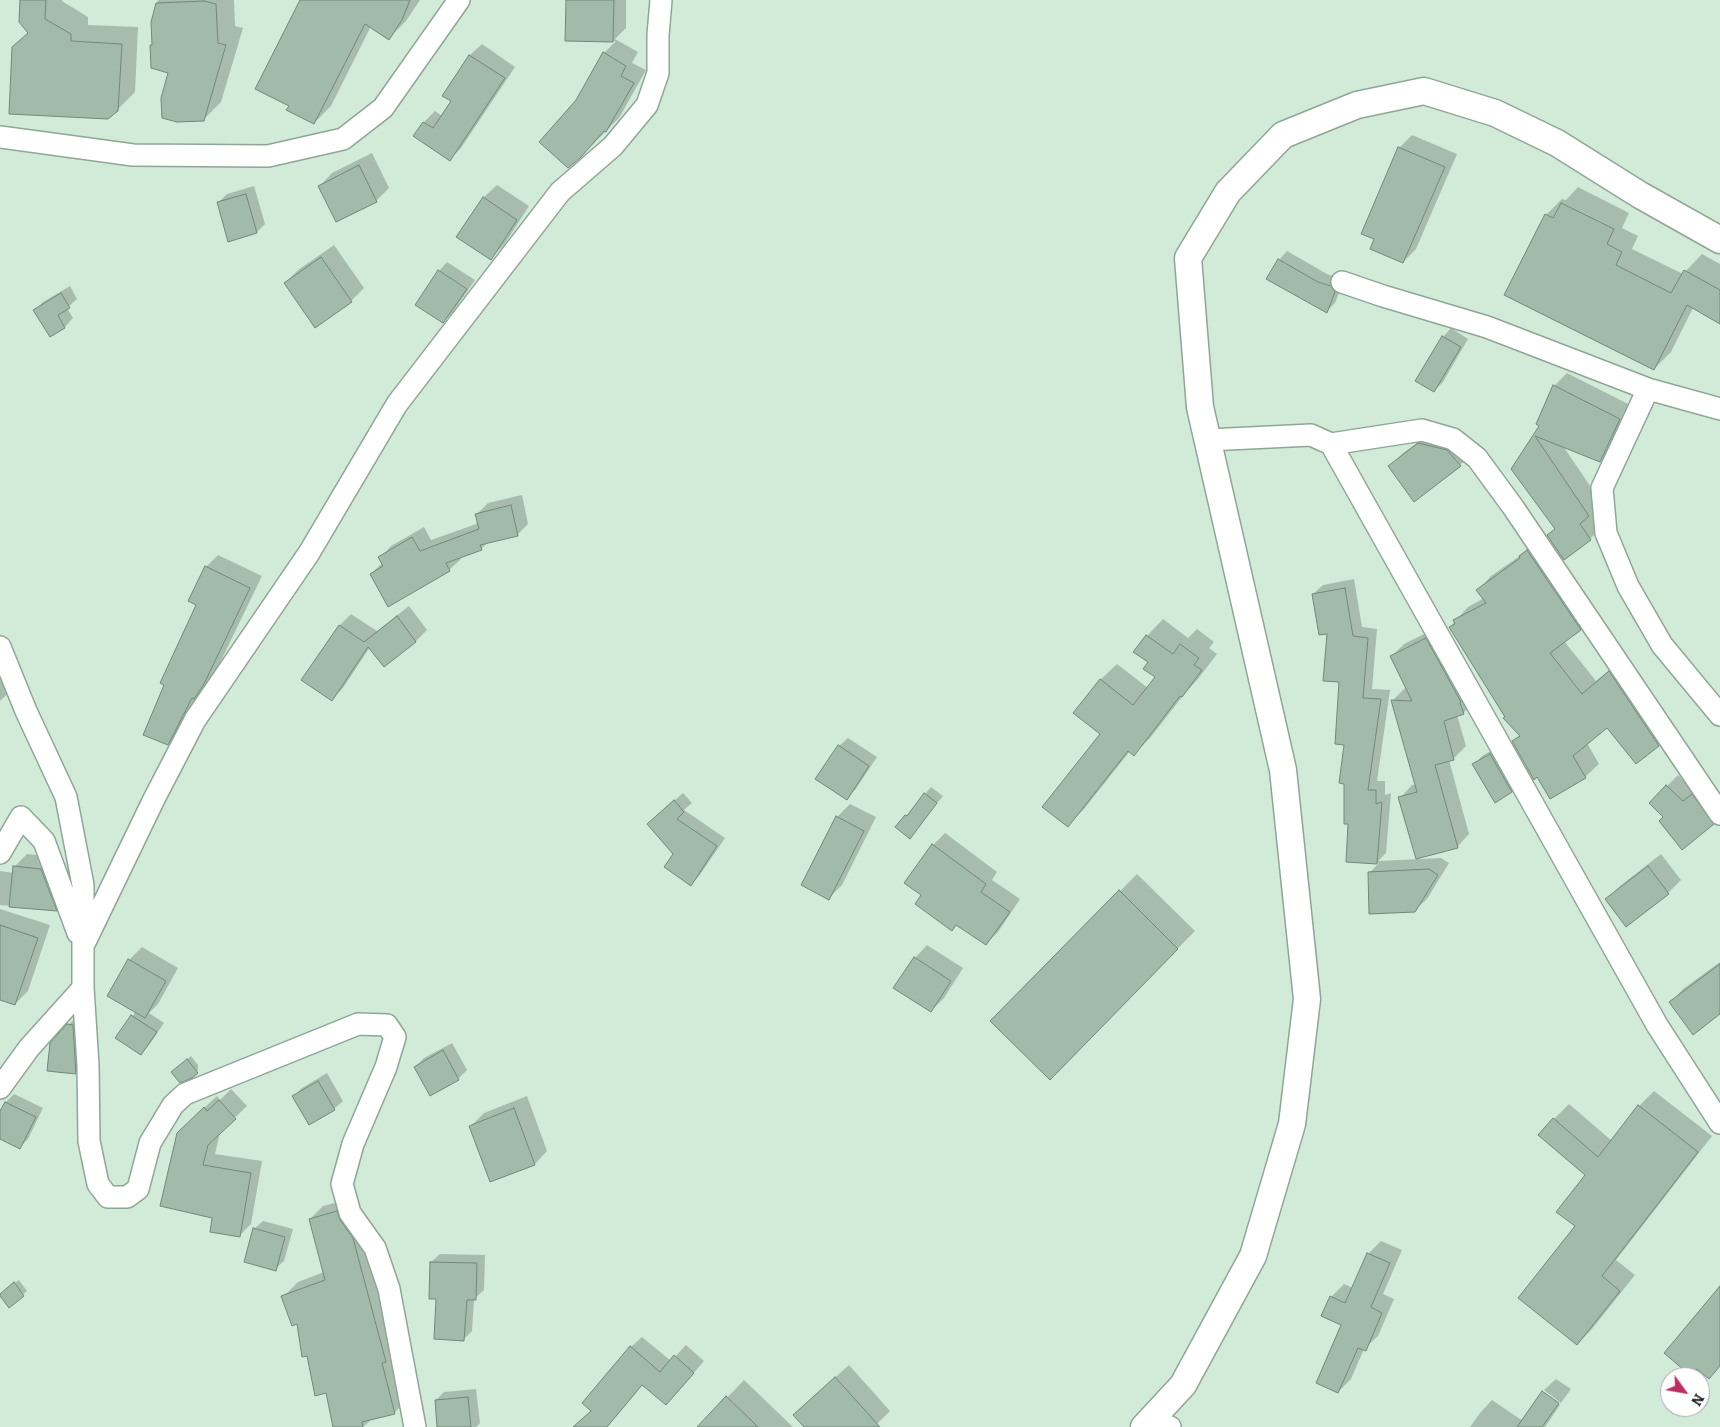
<!DOCTYPE html>
<style>
body{margin:0}
#map{position:relative;width:1720px;height:1427px;overflow:hidden;background:#d2ebd9;font-family:Bitter,serif}
canvas{display:block}
.north{position:absolute;left:1660px;top:1367px;width:50px;height:50px;box-sizing:border-box;background:#fff;border:1px solid #a4a7a5;border-radius:50%;rotate:122deg;font-size:14px;font-weight:700;line-height:20px;text-align:center;color:#1b241e}
.north::after{content:'';display:block;margin:auto;width:18px;height:22px;background:#bb2e61;clip-path:polygon(50% 0,100% 100%,50% 72%,0 100%)}
</style>
<div id="map">
<canvas width="1720" height="1427"></canvas>
<div class="north">N</div>
</div>
<script>
const ctx = document.querySelector('canvas').getContext('2d');
ctx.lineJoin = 'round';
function paint(path, color) {
  ctx.fillStyle = color;
  ctx.fill(path, 'evenodd');
}
function poly(rows) {
  const path = new Path2D();
  for (const r of rows) {
    path.moveTo(r[0], r[1]);
    for (let i = 2; i < r.length; i += 2) path.lineTo(r[i], r[i + 1]);
  }
  return path;
}
function trace(path, color, width, dash) {
  ctx.strokeStyle = color;
  ctx.lineWidth = width;
  ctx.lineCap = dash ? 'butt' : 'round';
  ctx.setLineDash(dash || []);
  ctx.stroke(path);
}
paint(poly([
 [21,0,62,0,62,1,88,17,88,25,138,27,135,92,117,110,14,47,29,32],
 [158,0,234,0,235,26,243,28,221,102,203,120,151,46,153,44,152,22],
 [301,0,420,0,406,21,389,38,371,26,331,106,314,123,290,105],
 [567,0,626,0,626,28,615,39,638,52,632,63,646,70,619,118,581,156,577,101,604,53,616,41,566,40],
 [482,44,515,67,461,148,450,159,424,122,435,111,442,116,452,101,444,95,470,55],
 [1412,135,1457,154,1416,249,1403,262,1375,238,1399,148],
 [372,153,389,188,376,201,320,186,332,173],
 [497,185,529,206,504,245,491,258,458,236,484,197],
 [254,186,265,224,257,232,219,202,227,194],
 [1578,187,1629,213,1622,228,1638,236,1632,249,1683,274,1702,254,1720,264,1720,318,1693,308,1671,352,1654,369,1546,215,1562,199,1566,200],
 [334,245,364,288,351,301,285,283,298,270],
 [1287,251,1327,274,1339,278,1343,283,1335,303,1327,311,1279,260],
 [447,262,475,280,452,313,443,322,439,271],
 [70,286,77,299,67,308,73,318,65,327,50,336,35,310,43,302],
 [1451,328,1468,339,1443,382,1434,391,1443,337],
 [1567,373,1632,406,1613,448,1600,461,1563,446,1601,502,1593,511,1603,526,1590,539,1549,535,1556,528,1513,469,1541,425,1554,386],
 [1433,431,1473,452,1460,465,1389,467,1402,454],
 [522,495,528,524,517,535,489,542,481,549,460,557,461,559,449,570,389,605,371,574,382,563,380,558,391,546,424,527,431,540,479,523,477,514,488,503],
 [1534,543,1594,616,1580,630,1564,641,1596,681,1623,659,1671,731,1658,745,1607,727,1587,743,1599,764,1585,777,1538,776,1513,741,1520,735,1506,717,1450,627,1468,607,1484,598,1478,590,1491,576,1524,553],
 [218,555,262,576,216,671,201,690,180,732,168,744,206,567],
 [1354,579,1362,627,1377,629,1372,689,1390,690,1377,781,1385,781,1385,795,1391,793,1386,853,1378,861,1441,858,1449,863,1427,899,1415,910,1369,873,1379,863,1347,860,1349,823,1340,681,1328,632,1313,594,1323,585],
 [409,606,427,630,416,641,384,666,370,647,343,688,332,699,303,680,340,625,351,614,377,631],
 [1163,619,1188,638,1197,629,1214,642,1209,648,1217,654,1198,679,1186,692,1150,738,1134,754,1130,751,1084,809,1068,825,1102,733,1100,680,1117,664,1148,688,1156,677,1150,662,1147,636],
 [1438,627,1475,701,1463,713,1457,715,1466,746,1454,758,1449,760,1469,834,1457,847,1400,798,1412,785,1416,784,1393,700,1405,688,1407,688,1392,656,1404,644],
 [0,656,16,686,0,701],
 [848,738,877,757,855,790,847,798,839,746],
 [1499,746,1520,783,1511,791,1474,765,1482,756],
 [1678,775,1720,816,1713,824,1665,816,1667,786],
 [931,787,943,796,910,837,906,816],
 [683,793,692,803,684,810,725,838,699,876,691,884,657,816],
 [850,804,876,817,842,885,829,898,837,817],
 [945,833,997,872,992,880,1020,899,998,932,986,944,957,924,952,929,923,895,933,845],
 [27,854,54,857,69,897,56,910,0,905,0,871,14,873,14,867],
 [1661,854,1681,880,1668,893,1626,925,1607,899,1620,886],
 [1137,874,1195,931,1050,1078,992,1021],
 [0,909,50,925,28,991,15,1004,0,999],
 [927,945,963,968,944,998,931,1011,915,958],
 [142,947,178,968,158,1004,149,1013,164,1023,149,1045,141,1054,117,1038,136,1011,108,995,129,960],
 [1720,962,1720,1013,1671,1002,1683,989],
 [77,1017,84,1065,75,1073,68,1025],
 [452,1043,467,1070,458,1079,430,1094,415,1067,424,1058],
 [191,1056,198,1065,198,1070,194,1074,176,1068],
 [327,1073,343,1101,334,1109,294,1096,302,1088],
 [231,1089,247,1106,220,1132,215,1154,262,1161,251,1224,239,1236,213,1218,190,1121,217,1096,220,1100],
 [1654,1091,1712,1136,1616,1260,1635,1275,1592,1329,1577,1344,1586,1175,1554,1119,1569,1104,1612,1141,1639,1106],
 [14,1094,43,1108,28,1139,20,1147,0,1137,0,1114,6,1102],
 [527,1096,547,1151,535,1164,471,1126,484,1113],
 [350,1199,366,1225,408,1399,395,1412,372,1419,363,1427,334,1427,327,1392,308,1355,298,1322,284,1296,298,1282,324,1272,310,1219,323,1206],
 [263,1221,293,1229,284,1261,275,1269,254,1229],
 [1381,1241,1402,1250,1383,1294,1394,1299,1378,1336,1364,1349,1351,1379,1338,1392,1343,1324,1331,1297,1344,1284,1353,1288,1368,1254],
 [440,1254,485,1255,484,1290,474,1299,472,1331,464,1339,438,1298,431,1262],
 [19,1280,27,1291,9,1306,4,1291],
 [642,1337,671,1361,686,1345,704,1361,677,1393,643,1384,619,1413,601,1427,573,1427,592,1410,631,1347],
 [849,1365,890,1411,874,1427,806,1427,808,1402],
 [1556,1379,1571,1389,1561,1403,1544,1390],
 [744,1380,793,1427,699,1427],
 [476,1389,480,1423,476,1427,438,1427,436,1400,444,1392],
 [1543,1391,1543,1393,1560,1405,1545,1427,1470,1427,1480,1413,1492,1400,1523,1421]
]), '#0003');
const building = poly([
 [20,0,46,0,45,19,71,34,71,41,122,44,118,111,108,119,9,114,12,47,28,33,19,22,20,0],
 [300,0,410,0,402,20,389,40,365,24,314,124,286,110,289,106,255,89,300,0],
 [566,0,614,0,613,42,565,41,566,0],
 [204,1,216,4,218,43,226,45,204,121,177,122,162,118,161,98,168,73,151,68,150,45,152,45,151,22,156,3,204,1],
 [603,52,626,66,621,76,634,83,606,132,604,131,581,157,568,168,539,142,576,100,603,52],
 [469,55,505,78,450,161,413,136,423,122,433,128,451,101,442,96,469,55],
 [1398,147,1445,167,1403,263,1370,249,1374,239,1361,234,1398,147],
 [359,165,377,202,336,222,318,186,359,165],
 [246,194,257,233,228,242,217,202,246,194],
 [483,197,517,220,491,260,456,237,483,197],
 [1561,203,1614,229,1607,244,1622,252,1616,265,1671,293,1684,270,1720,290,1720,324,1687,305,1654,370,1504,295,1545,214,1553,218,1561,203],
 [321,257,352,302,315,328,284,283,321,257],
 [1278,259,1318,282,1331,286,1335,292,1327,313,1266,279,1278,259],
 [438,270,467,289,443,323,415,305,438,270],
 [61,293,70,308,58,315,65,328,50,337,33,310,61,293],
 [1442,336,1461,347,1434,392,1415,381,1442,336],
 [1553,385,1620,419,1600,462,1535,436,1589,516,1580,524,1591,540,1564,560,1547,535,1555,529,1511,469,1539,426,1536,424,1553,385],
 [1418,443,1447,450,1461,466,1414,502,1388,466,1418,443],
 [511,505,518,536,480,545,482,550,446,563,450,571,388,607,370,574,383,566,378,557,412,537,420,551,479,529,475,514,511,505],
 [1527,550,1581,630,1550,653,1582,694,1609,671,1659,746,1636,764,1607,728,1573,756,1586,778,1550,799,1537,777,1534,780,1512,741,1520,736,1503,718,1505,717,1449,627,1455,624,1453,620,1486,603,1476,590,1520,558,1519,556,1527,550],
 [205,566,250,588,204,684,194,699,192,698,168,745,143,735,164,685,160,683,196,605,188,601,205,566],
 [1345,588,1353,636,1368,638,1363,698,1381,699,1368,790,1376,790,1376,804,1382,802,1377,864,1346,862,1348,824,1344,824,1344,784,1339,783,1344,745,1335,744,1339,682,1323,681,1327,634,1319,635,1312,594,1345,588],
 [397,616,416,642,384,667,368,647,332,701,301,680,339,625,364,642,397,616],
 [1146,635,1173,654,1180,644,1199,658,1194,665,1202,670,1182,697,1180,696,1134,756,1128,751,1068,827,1042,807,1100,734,1073,713,1100,679,1133,705,1155,677,1143,669,1148,662,1133,652,1146,635],
 [1426,638,1461,702,1460,703,1464,714,1444,721,1454,760,1435,765,1458,848,1416,859,1398,797,1417,792,1391,700,1412,701,1390,656,1426,638],
 [838,745,869,766,847,800,815,779,838,745],
 [1490,754,1512,792,1495,803,1472,764,1490,754],
 [1666,785,1683,801,1692,794,1714,824,1682,850,1659,821,1663,817,1649,803,1666,785],
 [924,793,937,803,910,839,895,827,905,815,907,816,924,793],
 [674,800,684,812,677,819,717,846,691,886,664,867,673,854,647,824,674,800],
 [836,816,864,831,829,900,801,885,836,816],
 [932,844,986,884,981,892,1010,912,986,945,956,925,952,931,915,904,921,895,904,883,932,844],
 [13,866,41,869,57,911,9,907,13,866],
 [1648,866,1669,894,1626,927,1605,899,1648,866],
 [1429,869,1438,875,1415,912,1369,914,1368,872,1429,869],
 [1119,890,1178,949,1050,1080,990,1021,1119,890],
 [0,925,38,938,15,1005,0,1000,0,925],
 [914,957,951,981,931,1012,893,988,914,957],
 [128,959,166,981,145,1018,107,996,128,959],
 [1720,964,1720,1014,1693,1035,1669,1002,1720,964],
 [131,1015,157,1032,141,1055,115,1038,131,1015],
 [67,1024,73,1025,76,1074,47,1071,50,1043,67,1024],
 [443,1050,459,1080,430,1096,414,1067,443,1050],
 [187,1059,198,1073,192,1078,180,1083,171,1072,187,1059],
 [318,1081,335,1110,309,1125,292,1096,318,1081],
 [219,1100,236,1119,208,1145,203,1165,251,1173,240,1237,210,1232,212,1218,160,1206,177,1133,204,1107,207,1111,219,1100],
 [5,1102,36,1117,20,1149,0,1139,0,1111,5,1102],
 [1638,1105,1698,1152,1602,1276,1620,1291,1577,1345,1518,1298,1575,1226,1556,1212,1585,1175,1538,1135,1553,1118,1598,1157,1638,1105],
 [514,1108,535,1165,490,1182,469,1126,514,1108],
 [337,1211,340,1220,353,1238,386,1362,382,1363,395,1414,362,1422,363,1427,333,1427,326,1393,315,1396,307,1356,302,1357,297,1324,292,1326,281,1296,325,1280,309,1219,337,1211],
 [253,1228,285,1237,276,1271,244,1262,253,1228],
 [1367,1253,1390,1263,1371,1307,1382,1313,1366,1351,1358,1348,1338,1393,1316,1383,1341,1325,1321,1316,1330,1296,1345,1303,1367,1253],
 [430,1262,477,1263,476,1300,467,1300,464,1341,434,1339,436,1299,429,1299,430,1262],
 [14,1282,24,1296,9,1308,0,1296,0,1294,14,1282],
 [1720,1286,1720,1366,1709,1379,1697,1369,1691,1376,1664,1353,1720,1286],
 [630,1346,660,1372,674,1355,694,1373,666,1405,642,1385,607,1427,573,1427,591,1411,582,1403,630,1346],
 [835,1377,880,1427,804,1427,793,1415,835,1377],
 [1542,1391,1559,1403,1542,1427,1517,1427,1542,1391],
 [726,1396,758,1427,697,1427,726,1396],
 [468,1397,471,1427,437,1427,435,1400,468,1397]
]);
paint(building, '#a2baa9');
trace(building, '#718878', 1);
const minor = poly([
 [0,137,133,155,268,156,343,139,383,108,459,0],
 [1342,282,1383,296,1487,327,1648,389,1720,409],
 [1648,389,1602,488,1606,533,1628,586,1662,645,1720,715],
 [1208,440,1311,435,1331,444,1657,1025,1720,1123],
 [1331,444,1422,430,1453,439,1477,458,1513,507,1720,814],
 [0,647,26,711,66,797,83,885,83,988,88,1065,89,1141,98,1184,108,1197,127,1197,138,1189,150,1143,173,1105,185,1094,358,1024,387,1025,395,1037,386,1067,353,1144,342,1184,350,1213,375,1248,389,1289,415,1427],
 [0,853,21,817,44,841,78,933],
 [85,942,154,799,195,720,309,553,397,404,560,192,613,146,647,105,658,73,658,35,661,0],
 [0,1088,29,1048,83,988],
 [1151,1419,1170,1427]
]);
const major = poly([
 [1144,1427,1183,1385,1253,1256,1292,1124,1307,999,1283,770,1200,407,1188,258,1228,192,1283,135,1357,105,1424,91,1495,113,1557,143,1640,195,1720,240]
]);
trace(minor, '#8ea695', 24);
trace(major, '#8ea695', 29);
trace(minor, '#fff', 21);
trace(major, '#fff', 26);
</script>
